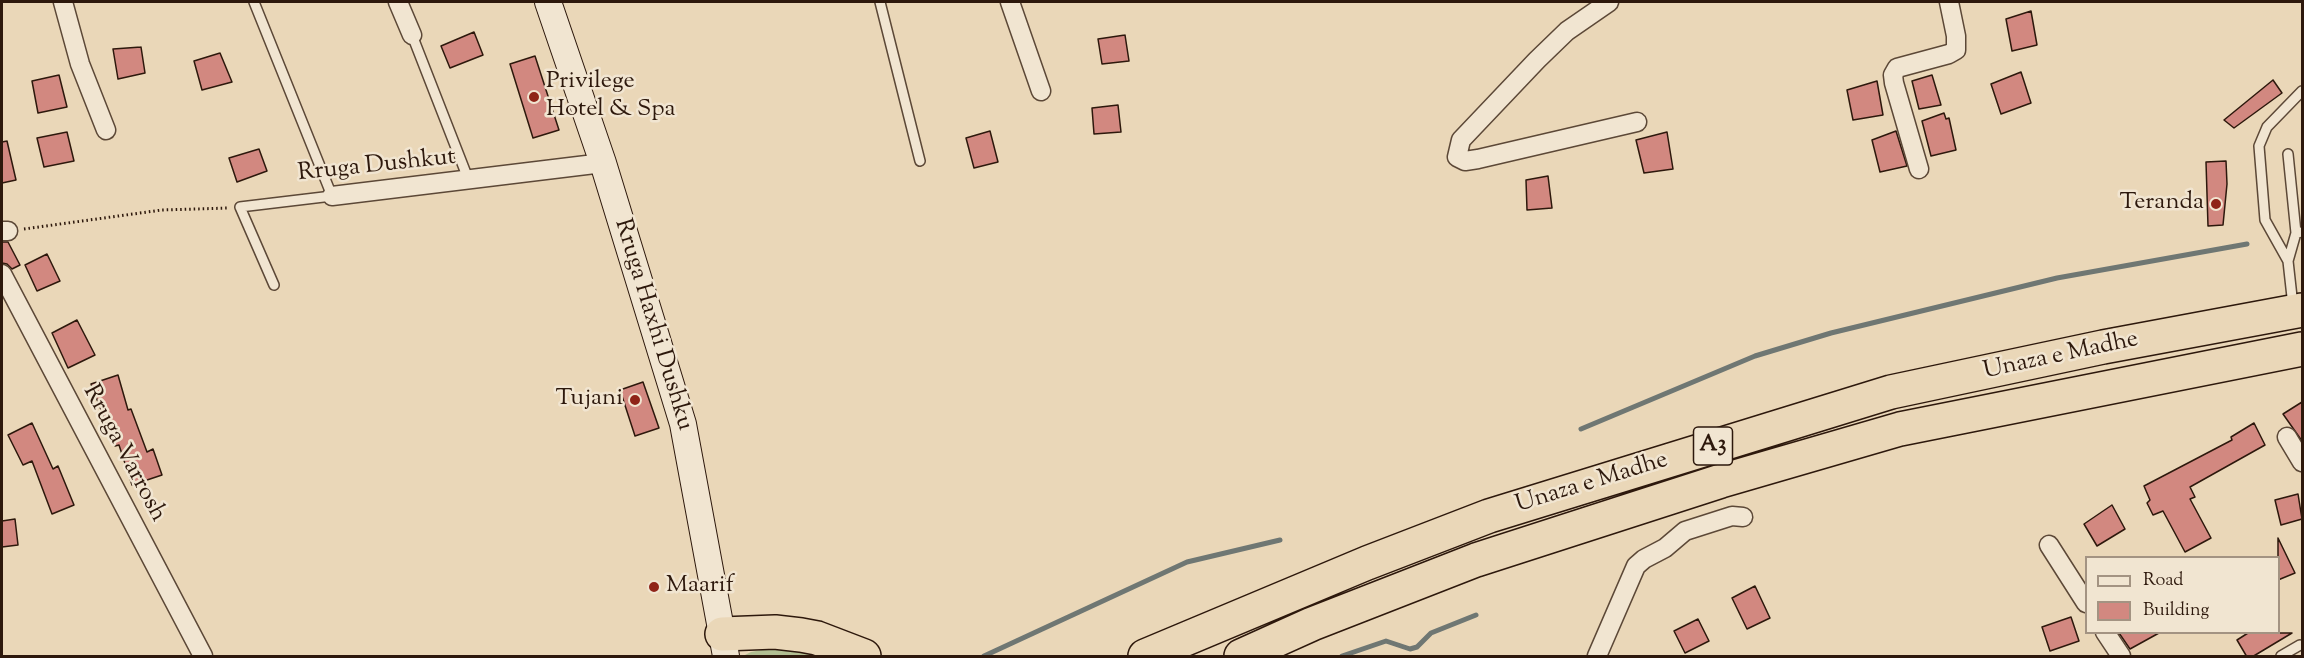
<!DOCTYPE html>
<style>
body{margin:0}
#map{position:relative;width:2304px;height:658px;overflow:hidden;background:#ead7b8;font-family:"Sorts Mill Goudy",serif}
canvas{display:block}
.frame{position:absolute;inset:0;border:3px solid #2d180c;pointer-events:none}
.legend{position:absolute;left:2085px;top:556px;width:195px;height:78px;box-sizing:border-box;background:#f1e5d1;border:2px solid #a39382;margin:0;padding:8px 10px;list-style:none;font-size:18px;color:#2d180c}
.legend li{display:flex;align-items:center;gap:12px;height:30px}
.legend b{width:30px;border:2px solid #a39382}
</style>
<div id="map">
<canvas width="2304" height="658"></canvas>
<div class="frame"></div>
<ul class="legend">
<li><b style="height:8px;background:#f1e5d1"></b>Road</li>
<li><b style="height:16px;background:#d28880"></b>Building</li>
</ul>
</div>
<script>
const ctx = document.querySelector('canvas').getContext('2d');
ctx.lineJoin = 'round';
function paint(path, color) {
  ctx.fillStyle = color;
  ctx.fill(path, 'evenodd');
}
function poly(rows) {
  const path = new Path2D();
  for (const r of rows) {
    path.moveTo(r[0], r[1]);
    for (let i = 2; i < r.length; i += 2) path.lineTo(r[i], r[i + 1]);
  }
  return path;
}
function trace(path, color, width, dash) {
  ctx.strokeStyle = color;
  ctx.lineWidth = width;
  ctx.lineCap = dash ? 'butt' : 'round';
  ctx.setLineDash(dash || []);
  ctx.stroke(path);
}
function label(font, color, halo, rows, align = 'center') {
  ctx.font = font + ' "Sorts Mill Goudy",serif';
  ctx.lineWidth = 5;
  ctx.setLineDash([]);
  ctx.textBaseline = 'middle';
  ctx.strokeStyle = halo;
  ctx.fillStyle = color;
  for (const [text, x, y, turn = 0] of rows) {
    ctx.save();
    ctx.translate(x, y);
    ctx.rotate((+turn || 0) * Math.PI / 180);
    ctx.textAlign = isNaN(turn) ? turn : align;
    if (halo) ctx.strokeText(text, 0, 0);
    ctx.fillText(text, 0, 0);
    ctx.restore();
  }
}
paint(poly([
 [782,646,831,656,743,656,751,652]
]), '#b2bf92');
trace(poly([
 [1581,429,1755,356,1831,333,2057,278,2247,244],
 [984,656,1187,562,1280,540],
 [1342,656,1386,641,1410,649,1417,647,1431,633,1476,615]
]), '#6f7773', 5);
const building = poly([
 [2031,11,2037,45,2012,51,2006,19,2031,11],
 [474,32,483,55,450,68,441,46,474,32],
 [1125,35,1129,61,1102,64,1098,39,1125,35],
 [141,47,145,73,118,79,113,49,141,47],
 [220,53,232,82,202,90,194,61,220,53],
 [535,56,559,130,533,138,510,64,535,56],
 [2021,72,2031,103,2001,114,1991,84,2021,72],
 [59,75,67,107,38,113,32,81,59,75],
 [1932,75,1941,105,1919,109,1912,81,1932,75],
 [2273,80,2282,93,2234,128,2224,120,2273,80],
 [1877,81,1883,115,1853,120,1847,90,1877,81],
 [1118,105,1121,132,1094,134,1092,108,1118,105],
 [1944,113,1946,119,1949,118,1956,150,1931,156,1922,121,1944,113],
 [990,131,998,162,974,168,966,138,990,131],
 [1896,131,1907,166,1880,172,1872,140,1896,131],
 [67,132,74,161,44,167,37,138,67,132],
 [1667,132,1673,169,1644,173,1636,140,1667,132],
 [7,141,16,180,2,183,2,142,7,141],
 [259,149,267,171,237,182,229,158,259,149],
 [2226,161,2227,184,2223,225,2208,226,2206,162,2226,161],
 [1548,176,1552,208,1527,210,1526,180,1548,176],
 [2,242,8,242,20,265,12,269,7,264,2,263,2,242],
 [47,254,60,281,37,291,25,265,47,254],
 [77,320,95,355,68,368,52,333,77,320],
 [118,375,128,410,131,409,147,452,153,449,162,475,132,485,119,445,115,446,91,384,118,375],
 [643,382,659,428,635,436,620,390,643,382],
 [2302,402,2302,441,2283,414,2302,402],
 [32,423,53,469,58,466,74,505,52,514,32,461,23,465,8,435,32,423],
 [2254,423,2265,445,2190,487,2195,497,2190,499,2211,538,2185,552,2163,511,2153,515,2147,503,2150,500,2144,486,2232,440,2231,437,2254,423],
 [2298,494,2302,519,2281,525,2275,500,2298,494],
 [2112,505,2125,529,2097,546,2084,524,2112,505],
 [15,519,18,545,2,547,2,521,15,519],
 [2278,538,2295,573,2278,580,2278,538],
 [1755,586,1770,618,1747,629,1732,598,1755,586],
 [2071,617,2079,641,2050,651,2042,627,2071,617],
 [1698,619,1709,641,1685,653,1674,631,1698,619],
 [2119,633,2159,633,2130,649,2119,633],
 [2248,633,2292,633,2252,657,2247,657,2237,640,2248,633]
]);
paint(building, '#d28880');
trace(building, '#2d180c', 1.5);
const lane = poly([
 [254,2,332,196,240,207,274,285],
 [880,2,920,161],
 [412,35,469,181],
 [2288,154,2296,233,2302,232],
 [2288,261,2265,220,2259,146,2267,127,2302,91],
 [2293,306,2288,261,2296,233],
 [2281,656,2300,645]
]);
const street = poly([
 [63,2,80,64,106,130],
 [398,2,412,35],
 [1010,2,1041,91],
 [1609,2,1567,31,1537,60,1461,140,1457,157,1465,161,1478,159,1637,122],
 [1919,169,1894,83,1893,75,1897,68,1949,54,1956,50,1956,36,1949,2],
 [332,196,603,163],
 [2,231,8,231],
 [2,274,203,656],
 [2287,437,2302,462],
 [2049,545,2086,603],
 [2105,632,2121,656],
 [1597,656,1636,566,1644,559,1665,548,1685,531,1732,516,1743,517]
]);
const secondary = poly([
 [548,2,603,163,683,424,726,656]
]);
const highway = poly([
 [722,634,775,632,801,635,817,638,864,656],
 [1145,656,1367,563,1489,516,1891,392,2103,347,2302,310],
 [1241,656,1312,624,1476,560,1721,481,1900,429,2302,349]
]);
trace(lane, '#5c4837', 12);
trace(street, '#5c4837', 21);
trace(secondary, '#2d180c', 28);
trace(highway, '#2d180c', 36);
trace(poly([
 [24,229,162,210,229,208]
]), '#2d180c', 3, [1.5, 3]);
trace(lane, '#f1e5d1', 9);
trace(street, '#f1e5d1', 18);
trace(secondary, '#f1e5d1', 26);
trace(highway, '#ead7b8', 33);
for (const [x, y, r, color] of [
 [534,97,6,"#8f2418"],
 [2216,204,6,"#8f2418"],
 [635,400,6,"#8f2418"],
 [654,587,6,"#8f2418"]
]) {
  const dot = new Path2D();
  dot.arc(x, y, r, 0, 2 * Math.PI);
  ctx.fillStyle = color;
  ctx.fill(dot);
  trace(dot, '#f1e5d1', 2);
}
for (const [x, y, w] of [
 [1713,446,39]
]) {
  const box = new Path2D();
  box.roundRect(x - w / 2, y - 19, w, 38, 4.5);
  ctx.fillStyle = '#f1e5d1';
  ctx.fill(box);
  trace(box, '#2d180c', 1.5);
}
label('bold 22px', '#2d180c', null, [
 ["A3",1713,446]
]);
label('24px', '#2d180c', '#f1e5d1', [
 ["Privilege",546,83],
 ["Hotel & Spa",546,111],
 ["Teranda",2204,204,"right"],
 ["Tujani",623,400,"right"],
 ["Maarif",666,587]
], 'left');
label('24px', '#2d180c', '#f1e5d1', [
 ["Rruga Dushkut",377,167,-6],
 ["Rruga Haxhi Dushku",652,325,73],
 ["Unaza e Madhe",2061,357,-12],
 ["Rruga Varrosh",123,454,62],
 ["Unaza e Madhe",1592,484,-17]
]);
</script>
